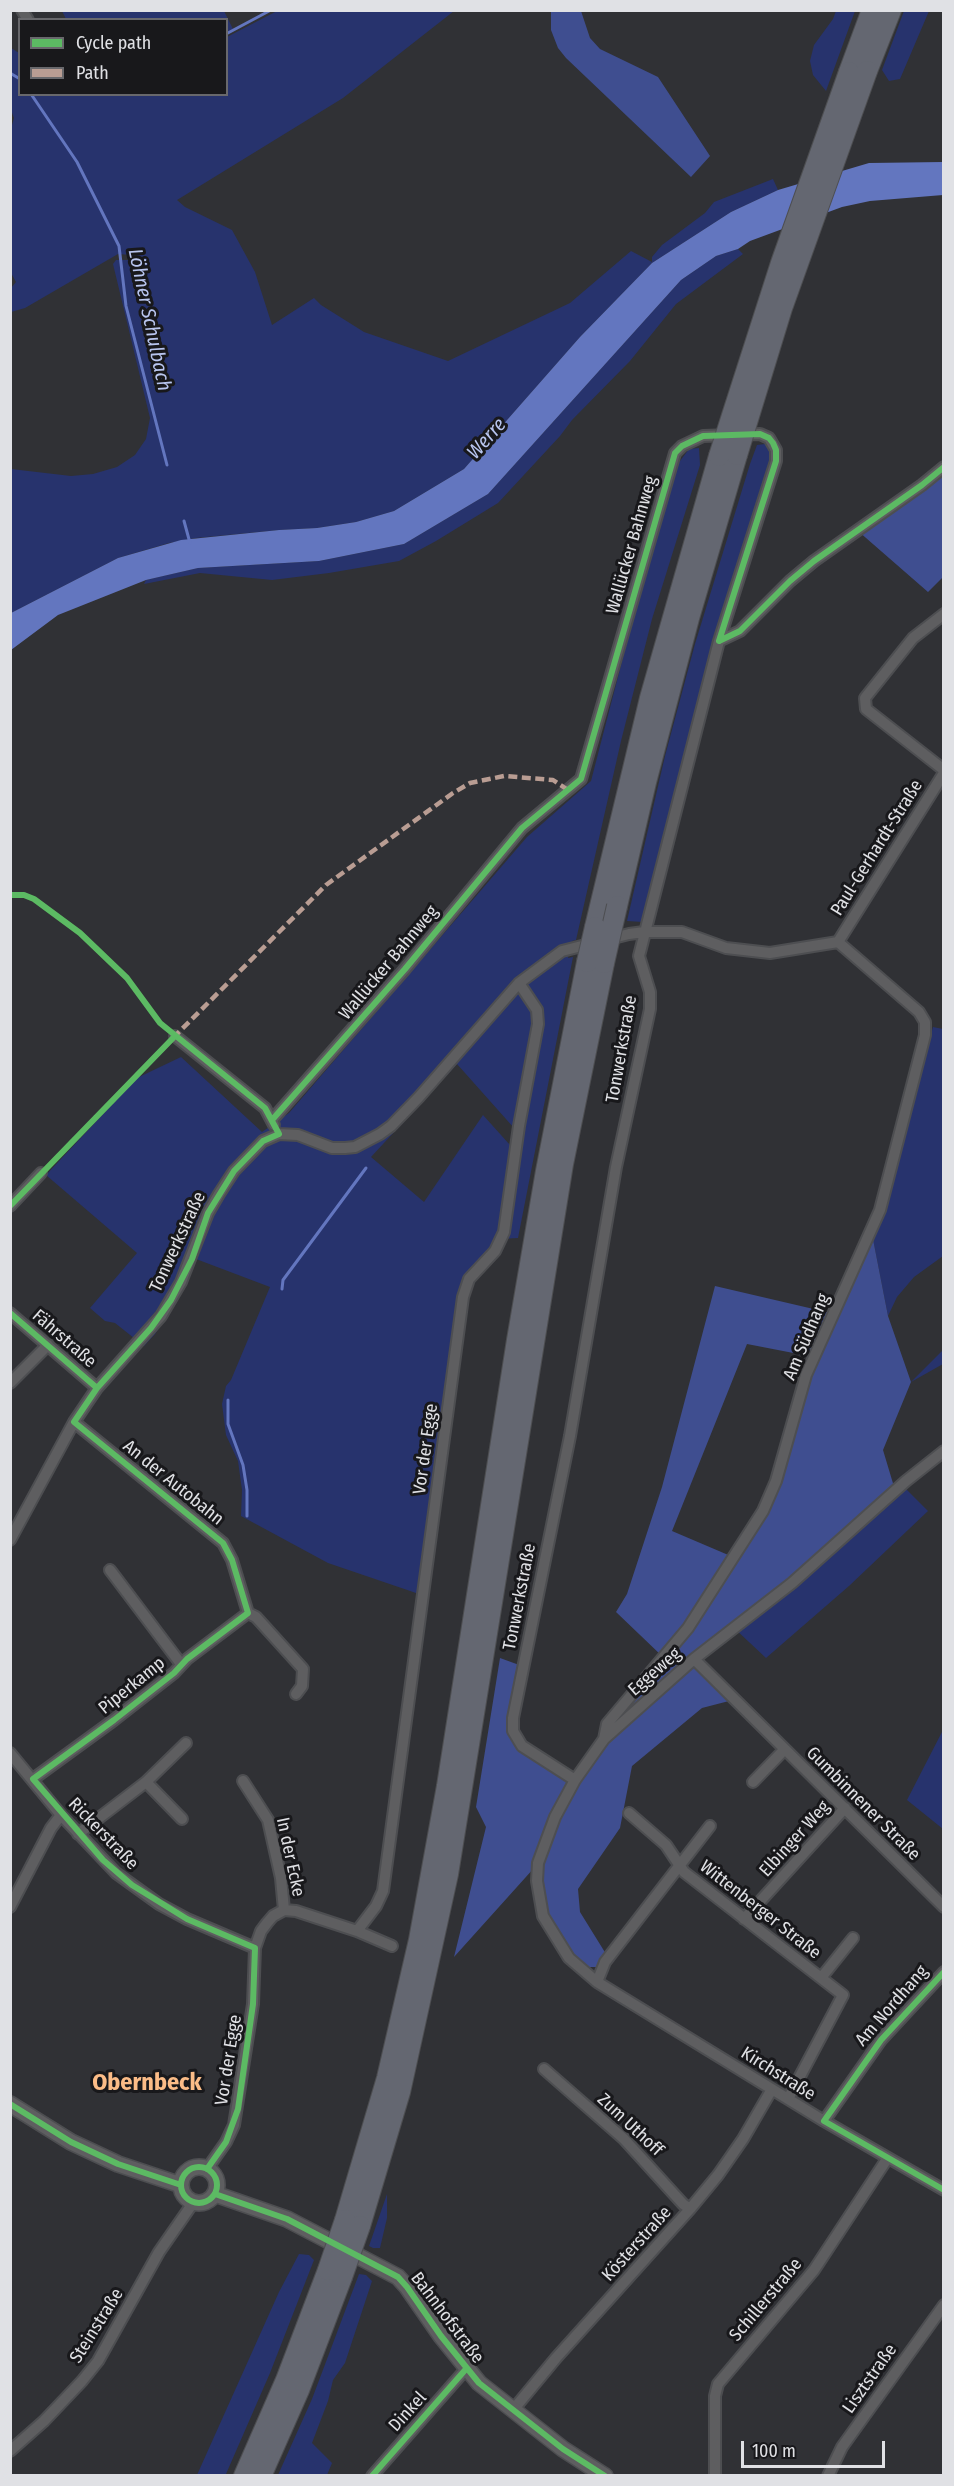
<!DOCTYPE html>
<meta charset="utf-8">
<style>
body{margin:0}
#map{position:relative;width:954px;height:2486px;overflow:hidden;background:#303135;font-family:"Fira Sans Condensed",sans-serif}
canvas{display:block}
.frame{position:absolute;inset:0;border:12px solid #e0e1e5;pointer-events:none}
.legend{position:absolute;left:18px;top:18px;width:210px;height:78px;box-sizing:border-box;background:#18181b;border:2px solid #68686c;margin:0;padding:8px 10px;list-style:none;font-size:18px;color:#e0e1e5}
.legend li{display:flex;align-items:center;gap:12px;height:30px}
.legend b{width:30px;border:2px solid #68686c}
.scale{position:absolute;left:741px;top:2441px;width:144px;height:27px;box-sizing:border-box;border:3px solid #e0e1e5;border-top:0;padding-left:8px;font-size:18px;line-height:21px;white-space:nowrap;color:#e0e1e5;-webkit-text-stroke:4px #18181b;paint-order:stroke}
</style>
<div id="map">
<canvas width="954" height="2486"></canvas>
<div class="frame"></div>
<ul class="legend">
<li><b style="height:8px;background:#5cba63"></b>Cycle path</li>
<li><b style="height:8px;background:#b99d93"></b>Path</li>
</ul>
<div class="scale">100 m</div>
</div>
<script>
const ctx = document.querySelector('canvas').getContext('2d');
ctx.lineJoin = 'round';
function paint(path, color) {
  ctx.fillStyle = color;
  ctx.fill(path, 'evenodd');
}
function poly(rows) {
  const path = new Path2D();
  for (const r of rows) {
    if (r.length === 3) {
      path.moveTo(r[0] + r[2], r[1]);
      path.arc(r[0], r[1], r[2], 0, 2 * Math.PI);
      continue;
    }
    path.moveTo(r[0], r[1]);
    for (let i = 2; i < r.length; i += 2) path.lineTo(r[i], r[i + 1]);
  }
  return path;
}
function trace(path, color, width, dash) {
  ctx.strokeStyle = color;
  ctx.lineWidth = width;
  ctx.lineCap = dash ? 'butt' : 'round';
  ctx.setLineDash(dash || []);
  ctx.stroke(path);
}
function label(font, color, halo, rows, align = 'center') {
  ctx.font = font + ' "Fira Sans Condensed",sans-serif';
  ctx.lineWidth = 6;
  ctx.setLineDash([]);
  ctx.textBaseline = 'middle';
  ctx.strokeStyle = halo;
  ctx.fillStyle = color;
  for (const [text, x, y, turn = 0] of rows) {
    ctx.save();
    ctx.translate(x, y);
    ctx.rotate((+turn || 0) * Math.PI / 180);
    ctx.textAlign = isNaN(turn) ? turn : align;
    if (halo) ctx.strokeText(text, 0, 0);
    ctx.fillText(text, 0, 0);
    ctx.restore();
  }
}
paint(poly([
 [62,11,224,11,233,29,227,32,226,20,66,19],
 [277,11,454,11,343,98,177,200,185,207,232,230,255,272,272,325,314,298,321,305,364,332,448,361,570,303,631,251,652,262,652,257,662,245,705,213,714,202,773,179,778,190,731,212,652,263,580,337,464,469,394,511,356,522,317,528,279,530,196,538,169,543,118,558,11,613,11,469,71,476,93,474,117,467,135,455,146,439,150,418,113,264,116,260,130,260,131,255,118,254,25,308,11,312,11,288,16,282,10,271,10,132,14,118,11,110,11,48,19,53,20,94,226,94,227,37],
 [836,11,855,11,826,91,813,75,810,61,814,45,833,19],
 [904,11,929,11,900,79,889,81,882,70],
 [738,249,743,254,676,304,630,361,572,420,560,436,498,503,436,541,399,561,329,573,272,580,200,573,144,584,146,580,198,568,319,561,404,544,488,494,681,280,716,256],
 [765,444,773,453,773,461,643,922,627,921,665,756,695,644,750,464,757,445],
 [699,448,700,465,652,619,621,741,576,940,572,941,568,958,573,957,518,1238,499,1239,467,1277,419,1594,328,1563,241,1516,242,1490,238,1461,226,1435,222,1404,226,1386,231,1380,270,1287,196,1259,189,1279,155,1334,144,1346,115,1323,105,1321,90,1308,137,1253,46,1175,137,1078,181,1057,262,1132,289,1113,527,837,591,781,665,495,674,469,689,449],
 [457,1064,522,1137,519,1155,483,1115,424,1202,371,1157],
 [933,1027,943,1029,943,1256,914,1277,897,1297,888,1316,872,1234],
 [943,1350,943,1364,911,1382],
 [901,1484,928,1511,849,1586,766,1658,733,1627],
 [943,1730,943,1829,907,1800],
 [387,2194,387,2218,380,2248,373,2248,369,2246],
 [299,2254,309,2255,314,2260,270,2373,226,2474,197,2475,279,2292],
 [359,2274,366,2275,372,2281,345,2363,333,2380,328,2401,312,2443,332,2463,327,2475,278,2475,312,2399]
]), '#27336d');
paint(poly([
 [551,11,581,11,590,38,600,49,658,77,710,156,691,177,566,58,558,48,551,30],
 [943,471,943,577,928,592,858,531],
 [872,1234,888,1316,911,1382,883,1450,895,1490,791,1582,690,1661,729,1701,702,1708,632,1766,620,1828,578,1889,580,1912,606,1954,598,1967,585,1967,571,1956,546,1915,540,1881,543,1858,454,1957,486,1827,476,1807,500,1658,522,1666,509,1732,514,1743,524,1751,577,1779,608,1727,689,1629,764,1511,814,1357,747,1344,672,1531,733,1557,663,1657,616,1612,627,1594,662,1487,715,1286,835,1314]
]), '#3f4e90');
paint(poly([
 [943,162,943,195,870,201,842,207,750,241,738,249,716,256,681,280,488,494,404,544,319,561,198,568,146,580,58,615,11,650,11,613,118,558,181,540,279,530,317,528,356,522,394,511,464,469,580,337,652,263,731,212,778,190,869,163]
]), '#6376bf');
trace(poly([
 [226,34,271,10],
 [10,73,20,79],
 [31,94,77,162,119,246,126,306,167,465],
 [184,521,190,543],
 [282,1289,283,1280,366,1168],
 [228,1400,228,1424,243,1465,247,1490,247,1516]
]), '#6376bf', 3);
const street = poly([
 [22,10,28,20],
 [944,614,913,638,865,698,866,709,944,770],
 [719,641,740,631,790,581,814,561,922,485,944,467],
 [838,942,944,773],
 [175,1036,265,1108,274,1125],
 [272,1120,405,969,522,828,581,779,675,453,682,446,703,436,760,434,769,438,776,450,776,461,719,641,639,956,650,992,650,1009,616,1167,570,1436,513,1718,513,1731,522,1746,575,1780],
 [10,1206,41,1173],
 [10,1313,97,1388],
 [10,1383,48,1345],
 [74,1422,223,1543,232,1560,248,1613],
 [944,1451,906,1481,792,1583,694,1659,604,1739,575,1780,555,1817,538,1863,537,1881,543,1916,569,1958,597,1982,824,2121,944,2190],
 [10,1540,74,1422,97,1388,161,1316,181,1282,208,1213,219,1194,234,1171,263,1141,279,1134,298,1135,332,1148,345,1148,355,1147,380,1134,391,1126,419,1097,519,983,562,951,629,934,644,932,682,932,726,948,770,953,838,942],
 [110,1570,181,1664],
 [248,1613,256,1617,303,1669,302,1686,296,1694],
 [694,1659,944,1907],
 [604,1739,607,1724,688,1628,763,1511,776,1481,806,1375,880,1210,925,1035,925,1022,919,1012,838,942],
 [10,1753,61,1815,116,1873,159,1904,187,1919,255,1948],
 [33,1779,114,1720,174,1673,187,1659,248,1613],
 [243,1781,268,1820,281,1878,284,1910],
 [146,1782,182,1819],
 [753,1782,784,1750],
 [629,1813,666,1845,684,1872,843,1995,788,2099],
 [78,1834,146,1782,186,1743],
 [10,1907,51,1828,61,1815],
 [744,1919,845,1808],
 [357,1931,376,1906,383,1891,463,1297,469,1279,495,1251,504,1232,519,1126,538,1024,537,1010,519,983],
 [821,1978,853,1938],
 [597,1982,605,1962,710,1826],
 [544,2069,624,2139,683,2204,690,2209],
 [824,2121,881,2040,944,1972],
 [207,2169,226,2142,234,2125,253,2004,255,1948,261,1931,267,1923,273,1916,284,1910,296,1911,357,1931,392,1946],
 [513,2410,556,2358,690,2209,718,2175,743,2139,772,2089],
 [10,2451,44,2421,82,2381,98,2361,159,2252,193,2203],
 [372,2476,466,2369],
 [715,2476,715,2396,718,2384,814,2270,887,2159],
 [828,2476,842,2447,944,2305]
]);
const secondary = poly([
 [10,2104,71,2142,118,2164,181,2185],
 [199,2185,18],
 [215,2194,287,2219,398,2277,407,2287,441,2336,479,2383,563,2449,605,2476]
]);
const highway = poly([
 [867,71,891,10],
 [849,72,872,10],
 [617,906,646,782,689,618,737,455],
 [595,927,650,698,719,456],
 [345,2220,387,2078,419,1940,447,1786,517,1340,546,1171,587,962],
 [360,2226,400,2092,448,1874,563,1164,604,963],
 [244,2476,286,2380,328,2270],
 [261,2476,299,2390,342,2277]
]);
trace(street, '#4d4e51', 14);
trace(secondary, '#4d4e51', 18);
trace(highway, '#4d4e51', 22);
trace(street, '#5e5e60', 10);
trace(secondary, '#5e5e60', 15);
trace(highway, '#646771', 20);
const highwayBridge = poly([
 [737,455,782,308,867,71],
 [719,456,781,263,849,72],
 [587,962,595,927],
 [604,963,617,906],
 [328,2270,345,2220],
 [342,2277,360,2226]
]);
trace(highwayBridge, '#4d4e51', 22, []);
trace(highwayBridge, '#646771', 20);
trace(poly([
 [173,1038,326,885,453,793,470,783,504,776,553,780,568,790]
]), '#b99d93', 4.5, [9, 4.5]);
trace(poly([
 [719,641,740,631,790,581,814,561,922,485,944,467],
 [10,895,24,895,34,899,80,933,127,978,160,1023,265,1108,279,1134,263,1141,234,1171,208,1213,192,1259,171,1300,151,1328,97,1388,74,1422,223,1543,232,1560,248,1613,187,1659,174,1673,114,1720,33,1779,103,1860,132,1885,187,1919,255,1948,253,2004,238,2109,226,2142,207,2169],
 [272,1120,405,969,522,828,581,779,675,453,682,446,703,436,760,434,769,438,773,443,776,450,776,461,719,641],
 [10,1206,175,1036],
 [10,1313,97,1388],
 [944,1972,881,2040,824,2121,944,2190],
 [10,2104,71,2142,118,2164,181,2185],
 [199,2185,18],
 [215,2194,287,2219,398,2277,407,2287,441,2336,479,2383,563,2449,605,2476],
 [372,2476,466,2369]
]), '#5cba63', 6);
label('18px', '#e0e1e5', '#18181b', [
 ["Wallücker Bahnweg",632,545,-74],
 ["Paul-Gerhardt-Straße",877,848,-58],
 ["Wallücker Bahnweg",389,963,-50],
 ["Tonwerkstraße",622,1049,-80],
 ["Tonwerkstraße",178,1242,-65],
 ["Am Südhang",807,1337,-67],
 ["Fährstraße",64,1339,41],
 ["Vor der Egge",426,1449,-82],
 ["An der Autobahn",173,1483,39],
 ["Tonwerkstraße",520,1597,-79],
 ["Eggeweg",655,1672,-41],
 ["Piperkamp",132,1686,-39],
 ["Gumbinnener Straße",863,1804,45],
 ["Rickerstraße",103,1834,46],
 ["Elbinger Weg",795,1839,-48],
 ["In der Ecke",290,1857,78],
 ["Wittenberger Straße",760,1910,38],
 ["Am Nordhang",892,2006,-49],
 ["Vor der Egge",229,2060,-81],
 ["Kirchstraße",778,2074,32],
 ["Zum Uthoff",630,2125,43],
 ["Kösterstraße",637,2244,-48],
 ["Schillerstraße",766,2300,-50],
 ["Bahnhofstraße",447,2318,53],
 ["Steinstraße",97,2326,-58],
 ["Lisztstraße",870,2379,-55],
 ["Dinkel",408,2412,-48]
]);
label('italic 20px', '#b8c5ef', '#18181b', [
 ["Löhner Schulbach",149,320,78],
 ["Werre",487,439,-48]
]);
label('bold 24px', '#fbbc87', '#18181b', [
 ["Obernbeck",147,2083]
]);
</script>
